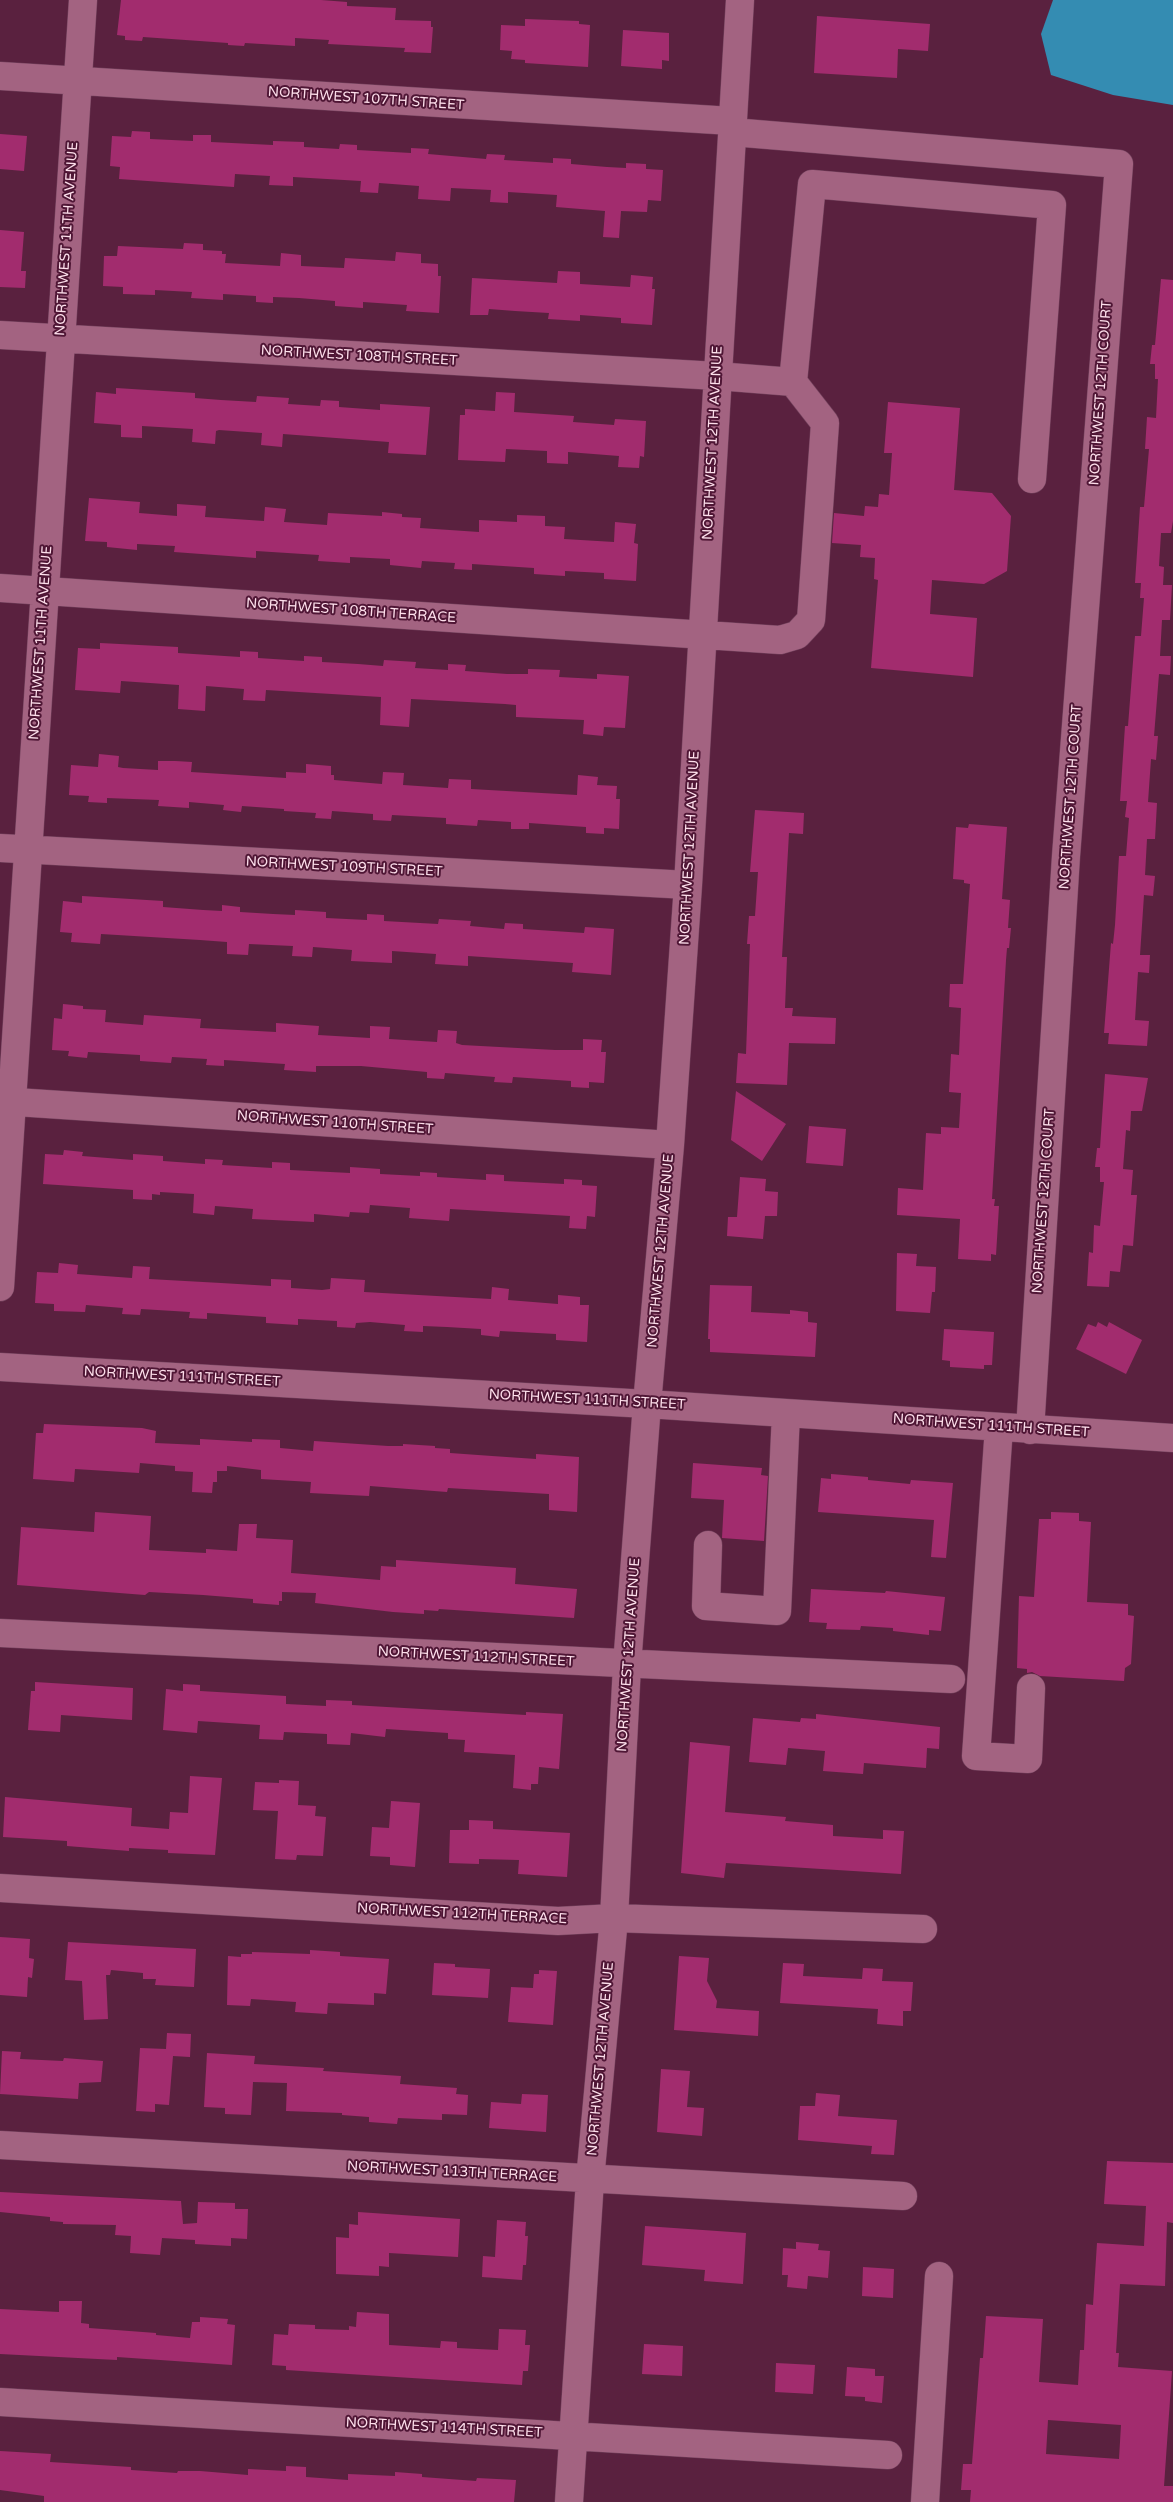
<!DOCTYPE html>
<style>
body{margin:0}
canvas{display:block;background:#5a213f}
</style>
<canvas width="1173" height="2502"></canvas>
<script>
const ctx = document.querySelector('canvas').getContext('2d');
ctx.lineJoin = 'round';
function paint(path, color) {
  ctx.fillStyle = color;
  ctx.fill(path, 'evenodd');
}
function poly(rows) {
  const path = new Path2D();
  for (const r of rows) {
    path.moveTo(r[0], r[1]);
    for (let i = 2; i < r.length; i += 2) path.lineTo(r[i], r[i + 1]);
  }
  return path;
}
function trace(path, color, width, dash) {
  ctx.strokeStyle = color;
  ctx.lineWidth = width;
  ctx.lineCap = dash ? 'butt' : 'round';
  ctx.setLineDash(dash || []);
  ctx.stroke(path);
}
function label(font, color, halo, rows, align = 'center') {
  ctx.font = font + ' "Varela Round",sans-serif';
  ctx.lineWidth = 4;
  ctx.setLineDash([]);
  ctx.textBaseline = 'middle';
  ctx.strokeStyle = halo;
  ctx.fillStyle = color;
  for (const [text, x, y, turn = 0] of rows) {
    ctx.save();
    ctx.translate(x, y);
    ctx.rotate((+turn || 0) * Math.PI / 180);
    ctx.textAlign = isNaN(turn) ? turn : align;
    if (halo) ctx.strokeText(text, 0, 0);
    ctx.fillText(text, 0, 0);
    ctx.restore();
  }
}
paint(poly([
 [1053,0,1173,0,1173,105,1113,95,1051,75,1041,34]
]), '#348cb2');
paint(poly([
 [121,0,321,0,347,2,347,6,396,8,395,20,431,21,431,27,433,27,431,53,404,52,405,48,328,44,329,40,295,38,295,46,245,43,244,46,228,45,228,43,143,37,142,41,125,40,125,36,117,35],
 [817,16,930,24,928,51,898,49,897,78,814,73],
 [525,19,579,21,579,24,590,25,588,67,525,63,525,60,511,59,512,51,500,50,501,25,525,26],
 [623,30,669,33,669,61,662,60,662,69,621,66],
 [132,131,150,132,150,139,193,141,193,135,211,135,211,142,273,145,273,141,304,142,304,147,339,149,340,144,357,145,357,150,411,153,411,148,429,149,428,154,486,159,487,154,505,155,504,160,553,163,553,158,571,159,571,164,607,167,626,168,626,163,646,164,646,169,663,170,661,201,648,200,647,212,621,211,619,238,603,237,605,211,556,207,557,195,508,192,508,203,490,202,491,190,451,188,450,201,418,199,419,186,379,183,378,193,360,192,361,181,293,177,293,186,269,185,270,176,235,174,234,187,119,179,120,167,110,166,112,136,131,137],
 [0,134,27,136,24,171,0,169],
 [0,230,24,232,21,271,26,271,25,288,0,287],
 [184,243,203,244,203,250,222,251,222,254,226,254,225,263,280,266,281,253,301,255,301,266,344,268,345,258,395,261,396,252,421,254,421,263,438,264,438,276,441,276,439,313,406,311,407,305,363,302,363,308,335,306,335,301,299,298,273,297,273,303,256,302,256,296,223,294,223,300,191,298,192,292,155,290,155,295,123,294,123,287,103,286,104,256,117,256,118,246,183,249],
 [558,271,580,272,580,284,630,287,631,275,653,277,652,289,655,289,652,325,621,323,621,318,580,315,580,321,548,319,549,313,515,311,489,309,488,315,470,315,472,278,557,283],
 [1161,279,1173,280,1173,521,1171,533,1161,533,1159,566,1164,567,1163,585,1172,585,1170,620,1162,620,1160,656,1171,656,1170,675,1159,674,1154,736,1158,736,1156,760,1151,759,1148,802,1157,803,1155,839,1147,839,1145,875,1155,876,1153,896,1144,895,1140,955,1150,955,1149,973,1138,972,1135,1020,1149,1021,1147,1046,1108,1044,1109,1033,1104,1033,1111,943,1113,944,1115,925,1119,856,1126,856,1129,818,1125,817,1127,801,1120,801,1125,726,1128,726,1135,636,1141,636,1144,598,1140,598,1141,583,1135,583,1140,507,1144,507,1149,449,1145,449,1147,417,1156,418,1158,379,1155,379,1155,364,1150,364,1152,345,1155,345],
 [116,388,195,393,195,398,221,400,256,402,257,396,289,398,288,404,320,406,321,400,339,401,339,407,380,410,380,404,430,407,426,455,388,453,389,442,283,434,282,447,261,445,262,433,219,430,216,431,215,444,192,442,193,429,142,426,142,438,121,437,121,425,94,423,96,392,116,394],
 [496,392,515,393,514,412,574,416,573,422,614,425,615,419,646,421,644,457,640,456,639,468,618,467,619,456,568,452,568,464,547,463,547,451,506,449,505,462,458,460,460,415,465,415,465,409,495,411],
 [888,402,960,408,954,490,992,493,1011,516,1007,571,984,584,932,580,930,614,977,618,973,677,871,668,878,580,874,579,875,558,860,557,861,545,832,543,834,513,864,516,865,506,878,507,879,494,889,495,892,453,884,453],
 [89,498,140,502,139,513,177,516,177,504,206,506,205,517,264,521,265,507,286,509,284,522,327,525,328,513,382,516,382,512,402,514,402,517,421,518,420,528,479,532,479,520,517,522,517,515,545,516,545,526,565,527,564,539,614,542,615,522,636,524,634,543,638,544,636,581,604,579,604,573,565,571,565,576,534,574,534,568,472,564,472,570,454,569,455,563,422,561,421,568,390,565,390,559,350,557,350,563,318,561,319,555,256,551,256,558,174,552,175,546,137,544,137,550,107,547,107,542,85,541],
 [100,643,178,647,178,653,240,657,240,651,258,652,258,658,304,661,304,656,322,657,322,662,358,664,383,666,384,660,416,662,415,668,448,670,448,664,466,665,465,671,507,674,528,674,528,669,560,670,559,677,597,679,597,674,629,676,625,728,604,727,603,736,583,734,584,720,516,717,516,705,505,704,411,699,409,727,380,725,381,697,266,690,265,701,243,700,244,689,206,686,205,711,178,709,179,685,121,681,120,693,75,690,78,648,100,649],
 [99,754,119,756,118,767,123,768,158,770,158,761,175,761,192,762,191,772,286,778,286,772,306,773,306,764,331,766,331,775,334,775,334,780,382,784,383,772,404,773,403,785,448,788,449,779,471,780,471,789,577,795,578,775,598,777,597,785,617,786,616,799,620,799,619,829,604,828,604,834,586,833,586,827,529,823,529,829,511,829,511,822,478,820,477,826,446,824,446,818,392,815,391,821,373,820,373,814,332,811,331,819,315,818,316,813,284,811,284,809,242,806,241,812,223,810,224,805,189,802,189,808,158,806,159,800,107,798,107,803,88,802,89,796,69,795,71,765,98,767],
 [755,810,804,813,803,834,789,833,782,957,787,957,785,1008,793,1008,792,1016,836,1018,835,1044,789,1043,787,1085,736,1083,738,1053,746,1054,750,944,747,944,749,916,755,916,758,872,750,872],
 [969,824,1007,827,1002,899,1010,900,1008,928,1011,928,1009,948,1007,948,1006,960,992,1199,995,1199,994,1206,999,1206,996,1255,991,1254,991,1261,958,1259,960,1219,897,1215,898,1188,923,1190,926,1133,941,1134,941,1127,959,1128,961,1093,949,1092,951,1054,959,1055,961,1008,949,1007,950,984,963,984,970,884,964,883,964,880,953,879,956,827,968,828],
 [82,896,163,901,163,907,203,910,222,911,222,905,240,907,240,912,273,914,295,915,295,910,326,912,326,918,367,920,367,914,384,915,384,921,438,924,439,919,471,921,470,926,504,929,505,923,523,924,523,929,584,933,585,927,614,929,611,975,572,972,573,963,468,956,468,966,435,964,436,954,392,951,392,963,351,961,352,950,313,947,312,957,292,956,293,946,249,944,248,955,227,954,227,942,200,940,101,934,100,944,71,942,72,933,60,932,63,901,82,903],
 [63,1004,83,1006,83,1009,106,1010,105,1022,143,1025,144,1015,201,1019,200,1028,276,1032,276,1023,319,1026,318,1035,370,1038,370,1026,390,1027,389,1039,437,1042,438,1030,457,1031,456,1043,462,1045,555,1050,583,1050,583,1039,602,1040,601,1052,606,1052,604,1083,589,1082,589,1088,571,1087,571,1081,513,1077,512,1083,494,1082,495,1077,445,1073,444,1079,427,1078,427,1072,361,1066,316,1066,316,1072,284,1070,285,1064,224,1060,224,1066,206,1065,207,1059,172,1057,171,1063,140,1061,140,1055,122,1054,88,1052,87,1058,68,1056,69,1051,52,1050,54,1018,62,1019],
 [1105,1074,1148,1078,1142,1111,1131,1111,1130,1131,1126,1130,1123,1169,1133,1170,1131,1195,1137,1195,1133,1246,1123,1245,1120,1272,1110,1271,1109,1287,1087,1286,1089,1252,1093,1253,1094,1225,1100,1226,1104,1182,1100,1182,1100,1167,1095,1167,1097,1148,1100,1148],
 [736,1091,786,1124,762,1161,731,1140],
 [809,1126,846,1129,843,1166,806,1163],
 [64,1150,83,1152,82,1156,133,1160,133,1154,163,1156,163,1161,205,1164,205,1159,223,1160,222,1165,272,1168,272,1162,290,1163,290,1170,350,1173,350,1167,380,1169,380,1174,420,1176,420,1172,437,1173,437,1177,486,1180,486,1174,504,1175,504,1181,564,1184,564,1179,582,1180,582,1185,597,1186,595,1217,587,1216,586,1229,569,1228,570,1216,450,1209,449,1221,409,1218,410,1208,370,1205,369,1213,350,1212,349,1217,314,1214,314,1222,252,1219,253,1209,215,1206,214,1215,193,1213,194,1194,160,1192,160,1195,152,1194,152,1200,133,1199,133,1190,43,1184,45,1154,63,1155],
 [740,1177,766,1179,765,1191,778,1192,777,1216,765,1216,763,1239,727,1236,728,1217,737,1217],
 [897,1253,917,1254,916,1266,936,1267,935,1292,932,1292,930,1313,896,1311],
 [59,1263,78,1265,77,1274,132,1278,133,1266,150,1267,149,1279,221,1283,271,1286,271,1279,291,1280,291,1288,322,1290,330,1289,331,1278,365,1280,364,1292,491,1299,492,1287,509,1289,508,1300,558,1304,558,1295,580,1297,580,1305,589,1305,587,1342,556,1340,556,1334,500,1331,499,1337,481,1335,481,1329,447,1327,423,1326,423,1332,404,1331,405,1325,370,1322,356,1323,355,1328,337,1327,337,1321,298,1319,298,1325,266,1323,266,1317,207,1313,207,1319,189,1318,190,1312,141,1309,140,1315,122,1314,123,1308,86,1305,85,1312,54,1311,54,1304,35,1303,37,1272,58,1273],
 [710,1285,752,1286,751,1312,790,1314,790,1310,808,1312,808,1322,817,1323,815,1357,710,1352,710,1339,708,1339],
 [1098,1322,1107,1327,1109,1322,1142,1340,1126,1374,1076,1349,1088,1324,1096,1327],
 [944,1329,994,1332,992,1365,984,1365,984,1369,950,1367,950,1361,942,1360],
 [44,1424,142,1428,156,1431,155,1443,200,1445,200,1439,252,1442,252,1439,280,1440,280,1448,313,1451,314,1441,388,1446,403,1446,403,1444,435,1446,435,1448,450,1449,450,1453,492,1456,536,1459,536,1454,579,1457,577,1512,549,1510,549,1494,448,1488,447,1492,370,1486,369,1496,310,1493,311,1482,261,1479,261,1470,227,1466,227,1471,217,1471,217,1482,213,1482,212,1493,192,1492,193,1472,175,1471,175,1466,140,1463,139,1473,75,1469,74,1482,33,1479,36,1433,43,1433],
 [693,1463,762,1468,761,1475,768,1476,764,1541,722,1538,724,1500,691,1498],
 [831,1474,868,1477,868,1480,910,1484,911,1480,953,1483,946,1558,931,1557,934,1520,818,1512,821,1478,831,1479],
 [95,1512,151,1516,149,1550,206,1553,206,1549,237,1551,239,1524,257,1524,256,1538,293,1540,291,1573,380,1580,381,1566,396,1567,396,1560,516,1568,515,1584,577,1589,574,1618,439,1609,438,1611,424,1610,424,1614,393,1612,315,1603,316,1593,282,1592,282,1601,279,1601,279,1605,253,1603,253,1599,203,1595,149,1592,145,1595,17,1585,21,1527,94,1532],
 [1051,1512,1079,1513,1079,1521,1091,1522,1087,1602,1128,1604,1128,1615,1134,1616,1131,1664,1125,1668,1124,1681,1040,1676,1032,1672,1027,1673,1027,1669,1017,1668,1019,1596,1034,1597,1039,1519,1051,1519],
 [811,1589,885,1593,886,1591,945,1597,941,1631,929,1630,929,1635,893,1631,893,1628,861,1626,860,1630,826,1629,827,1623,809,1622],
 [35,1682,133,1688,132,1720,61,1715,60,1732,28,1730,31,1691,35,1691],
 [183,1684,200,1685,200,1691,286,1696,286,1704,326,1706,326,1700,352,1701,352,1705,526,1715,526,1712,563,1714,559,1769,539,1767,538,1784,531,1784,531,1790,513,1788,515,1755,464,1752,465,1740,448,1739,448,1733,386,1729,385,1737,351,1733,350,1745,327,1744,327,1734,284,1732,283,1740,259,1739,260,1725,198,1721,197,1733,163,1730,166,1689,183,1691],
 [816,1714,940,1727,939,1749,927,1748,926,1768,864,1763,863,1774,823,1771,825,1751,788,1748,786,1765,749,1762,753,1718,800,1722,801,1718,816,1719],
 [690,1742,730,1746,725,1812,786,1817,785,1821,833,1825,833,1836,883,1839,883,1830,904,1831,901,1874,726,1863,724,1878,681,1873],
 [190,1776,222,1778,215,1855,168,1853,168,1850,129,1848,129,1851,67,1846,67,1841,3,1837,5,1797,132,1808,131,1826,169,1829,170,1812,188,1813],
 [279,1780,299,1781,298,1805,316,1806,315,1816,326,1817,323,1856,297,1855,296,1860,275,1859,278,1811,253,1810,255,1782,279,1783],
 [391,1801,420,1803,415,1867,390,1865,390,1857,370,1856,372,1827,389,1828],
 [469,1820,493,1821,493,1829,570,1833,567,1877,518,1874,519,1860,479,1859,479,1864,449,1863,450,1830,469,1830],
 [0,1937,30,1939,29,1958,34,1959,32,1978,28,1977,27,1997,0,1995],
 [68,1942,196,1949,194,1987,155,1985,156,1979,143,1979,143,1973,111,1970,110,1975,106,1975,108,2019,84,2020,82,1981,65,1980],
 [310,1950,340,1952,340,1956,389,1959,386,1994,374,1993,374,2005,328,2003,327,2014,295,2012,296,2002,251,1999,250,2006,227,2005,228,1956,241,1957,241,1954,252,1954,252,1952,310,1954],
 [679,1956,709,1958,707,1981,717,2001,716,2008,759,2011,758,2036,674,2030],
 [434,1963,455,1964,455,1967,490,1969,488,1998,432,1995],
 [783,1963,804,1964,803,1976,862,1979,863,1968,883,1969,882,1981,913,1982,911,2011,903,2011,903,2026,877,2024,878,2009,780,2003],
 [539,1970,557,1971,553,2025,508,2022,511,1987,533,1988,534,1974,539,1974],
 [167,2033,191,2034,190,2057,173,2056,169,2105,155,2104,155,2112,136,2111,140,2048,166,2049],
 [2,2051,21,2052,20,2059,63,2061,64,2058,103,2061,101,2082,79,2083,78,2099,0,2094],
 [207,2053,255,2056,254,2064,324,2068,323,2071,401,2076,400,2084,457,2088,456,2094,468,2095,467,2115,442,2114,442,2120,398,2118,397,2124,369,2122,369,2117,342,2115,342,2113,286,2111,287,2083,253,2082,251,2115,225,2114,225,2108,204,2107],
 [661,2069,690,2071,687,2107,704,2108,702,2136,657,2132],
 [816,2093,840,2095,838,2116,897,2120,894,2155,871,2154,872,2146,798,2140,800,2106,815,2106],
 [522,2094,548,2095,546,2132,489,2128,491,2102,521,2104],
 [1107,2161,1173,2163,1173,2223,1167,2222,1165,2286,1120,2284,1116,2353,1119,2353,1118,2367,1172,2371,1164,2486,1173,2486,1173,2502,970,2502,971,2490,961,2490,963,2464,972,2464,980,2358,983,2358,986,2316,1043,2319,1039,2382,1078,2385,1080,2350,1084,2350,1086,2304,1093,2305,1097,2243,1144,2246,1146,2206,1104,2204],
 [1048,2420,1121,2425,1119,2459,1046,2454],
 [0,2192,181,2201,183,2224,197,2223,198,2202,235,2203,235,2209,248,2209,247,2239,231,2238,231,2246,195,2244,195,2240,162,2238,160,2255,130,2253,131,2236,115,2235,116,2225,63,2224,63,2222,50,2221,50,2217,0,2212],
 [358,2212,460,2219,458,2257,389,2253,389,2267,379,2266,379,2276,336,2274,336,2237,349,2238,349,2224,358,2225],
 [497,2220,526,2222,525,2236,528,2236,526,2265,523,2265,522,2280,482,2277,483,2256,495,2257],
 [645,2226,746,2233,743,2284,704,2281,705,2270,642,2265],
 [796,2242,819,2244,818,2250,830,2251,828,2278,808,2276,807,2289,787,2287,788,2275,782,2275,783,2248,796,2249],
 [863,2267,894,2269,893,2298,862,2296],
 [59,2301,82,2301,81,2323,89,2324,89,2328,156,2333,156,2335,190,2338,192,2322,200,2322,200,2317,228,2319,227,2324,235,2325,232,2365,146,2359,117,2357,117,2360,0,2354,0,2309,59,2312],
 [357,2312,389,2314,389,2345,440,2348,441,2341,457,2342,457,2348,498,2350,499,2329,526,2330,525,2345,530,2345,528,2371,523,2371,522,2385,286,2370,286,2366,272,2365,274,2334,288,2335,289,2324,315,2325,315,2329,349,2330,349,2326,356,2327],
 [644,2344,683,2346,682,2376,642,2374],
 [776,2363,815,2365,813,2394,775,2392],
 [847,2367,875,2369,875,2376,884,2376,882,2403,865,2401,865,2397,845,2396],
 [0,2451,51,2454,50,2462,131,2467,131,2470,177,2473,178,2471,200,2471,248,2475,248,2469,286,2471,286,2466,306,2467,306,2477,348,2480,348,2474,395,2476,395,2472,422,2474,422,2477,476,2481,477,2478,516,2480,514,2502,44,2502,44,2496,0,2490]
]), '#a22c6e');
const minor = poly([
 [0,76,732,121],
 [732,132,1119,164,1066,856,1030,1430],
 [0,335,717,376,793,382,812,184,1052,205,1032,479],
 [0,588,780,640,797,635,811,620,825,423,793,382],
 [0,848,688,885],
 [0,1101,670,1145],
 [0,1287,83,0],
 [0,1367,647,1404,1173,1438],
 [999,1427,976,1756,1028,1759,1031,1688],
 [708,1545,706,1606,777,1611,786,1413],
 [0,1633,951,1679],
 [0,1888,558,1921,614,1918,923,1929],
 [0,2145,903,2196],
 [0,2402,888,2455],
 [569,2502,590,2180,614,1918,627,1665,647,1404,670,1145,688,885,740,0],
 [925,2502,939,2276]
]);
trace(minor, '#73425d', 29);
trace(minor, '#a36381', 28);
label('14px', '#fddfeb', '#4f1635', [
 ["NORTHWEST 107TH STREET",366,99,4],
 ["NORTHWEST 11TH AVENUE",67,239,-86],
 ["NORTHWEST 108TH STREET",359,356,3],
 ["NORTHWEST 12TH COURT",1101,393,-86],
 ["NORTHWEST 12TH AVENUE",713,443,-87],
 ["NORTHWEST 108TH TERRACE",351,611,4],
 ["NORTHWEST 11TH AVENUE",41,643,-86],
 ["NORTHWEST 12TH COURT",1071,797,-86],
 ["NORTHWEST 12TH AVENUE",690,848,-87],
 ["NORTHWEST 109TH STREET",344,867,3],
 ["NORTHWEST 110TH STREET",335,1123,4],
 ["NORTHWEST 12TH COURT",1044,1201,-86],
 ["NORTHWEST 12TH AVENUE",661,1251,-85],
 ["NORTHWEST 111TH STREET",182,1377,3],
 ["NORTHWEST 111TH STREET",587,1400,3],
 ["NORTHWEST 111TH STREET",991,1426,4],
 ["NORTHWEST 12TH AVENUE",629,1655,-86],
 ["NORTHWEST 112TH STREET",476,1657,3],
 ["NORTHWEST 112TH TERRACE",462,1914,3],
 ["NORTHWEST 12TH AVENUE",601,2059,-85],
 ["NORTHWEST 113TH TERRACE",452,2172,3],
 ["NORTHWEST 114TH STREET",444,2428,3]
]);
</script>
